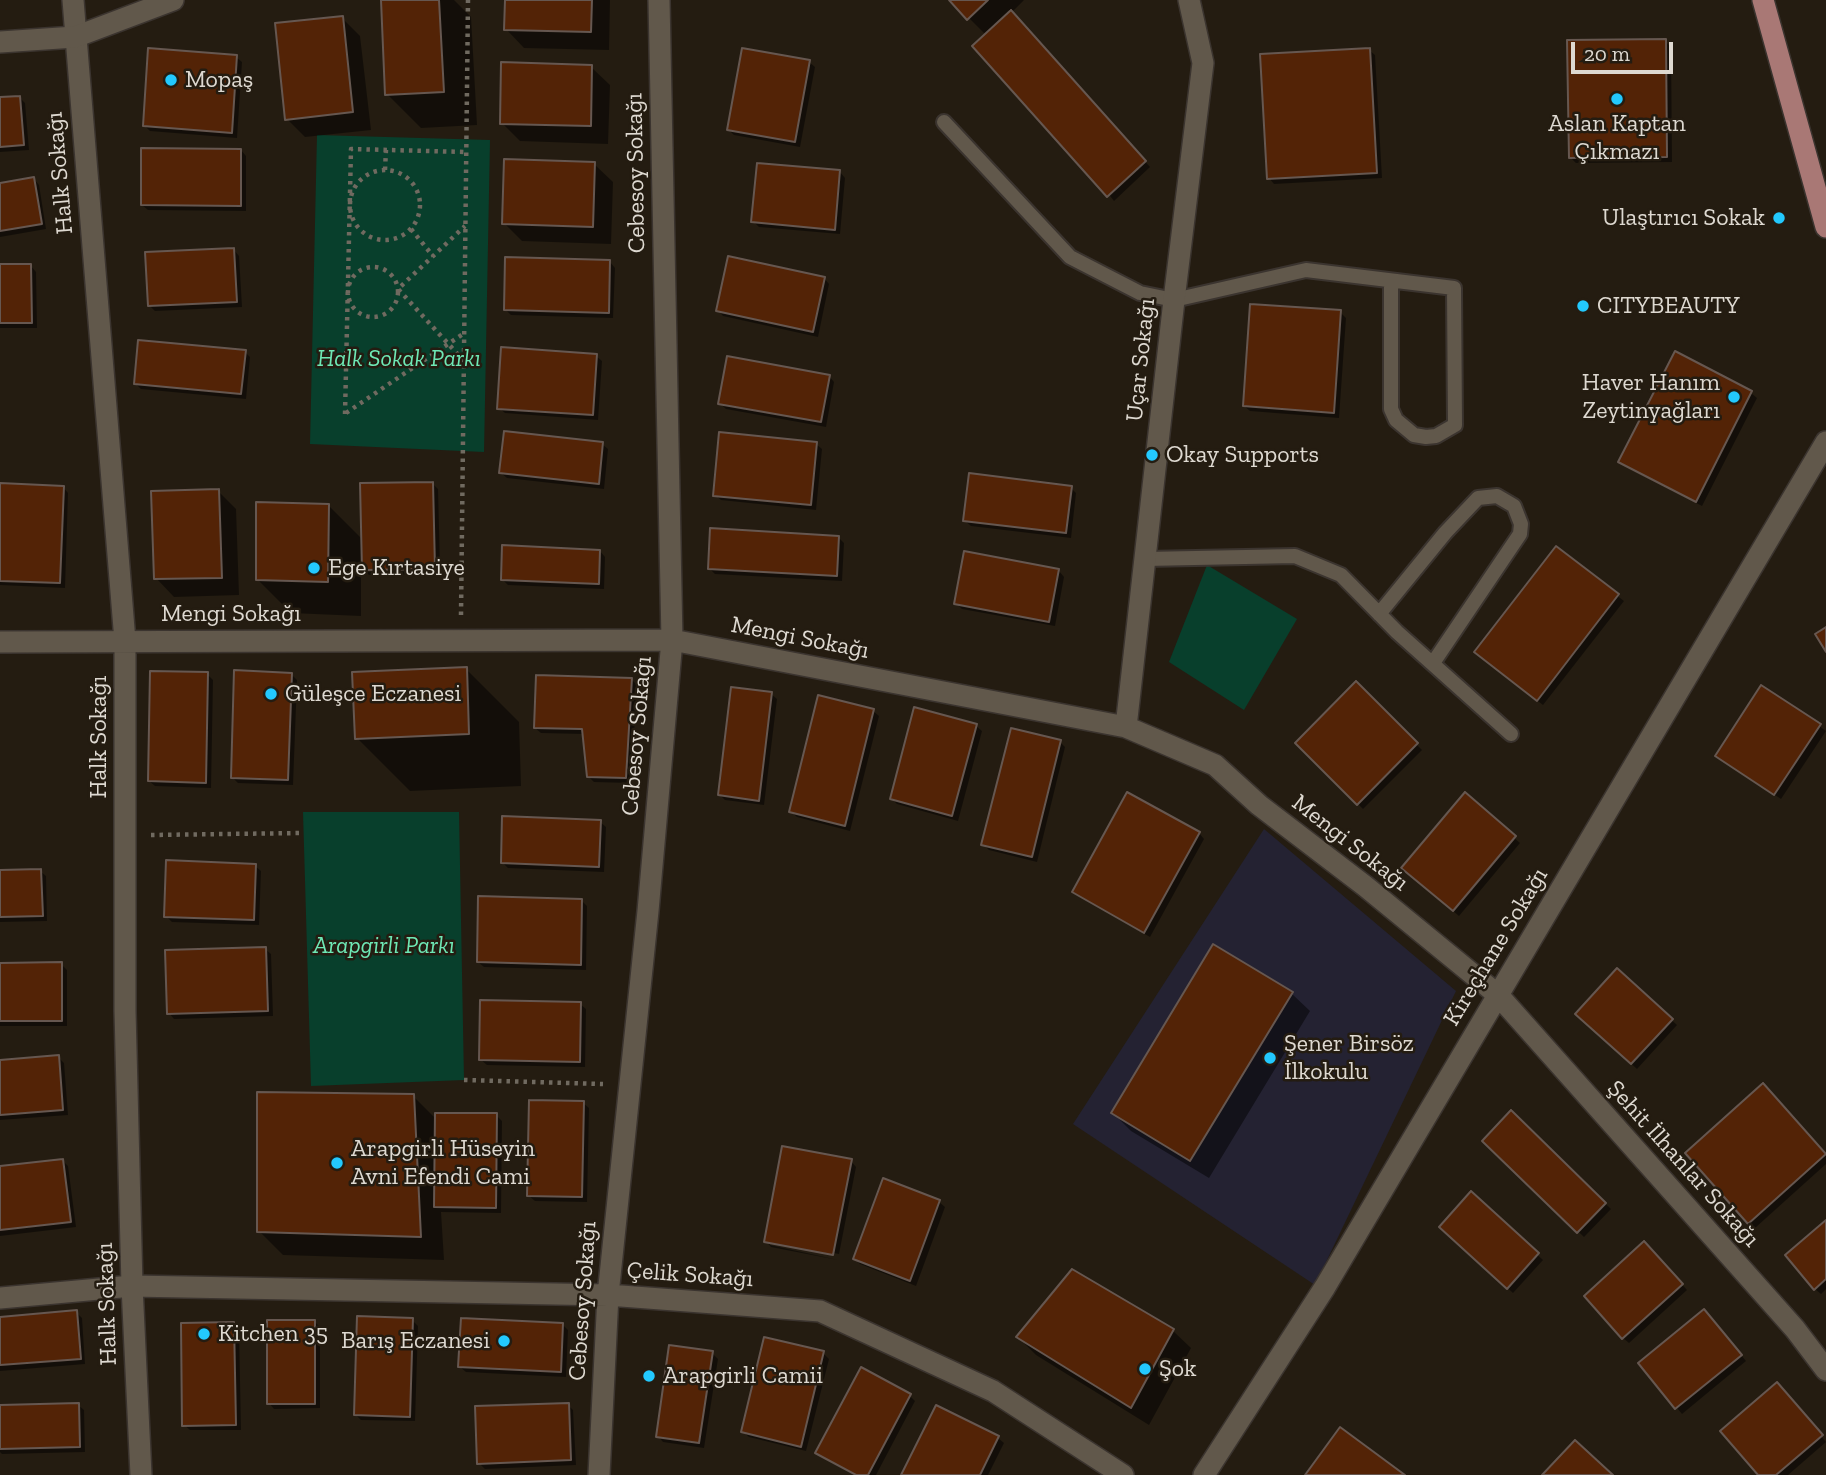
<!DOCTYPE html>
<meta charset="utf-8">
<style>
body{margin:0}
#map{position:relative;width:1826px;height:1475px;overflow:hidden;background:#241c11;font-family:"Zilla Slab",serif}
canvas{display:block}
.scale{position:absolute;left:1571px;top:42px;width:102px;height:32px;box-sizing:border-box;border:4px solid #ded9d1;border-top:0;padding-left:9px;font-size:21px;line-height:24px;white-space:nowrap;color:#ded9d1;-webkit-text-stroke:5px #241c11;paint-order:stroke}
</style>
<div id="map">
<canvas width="1826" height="1475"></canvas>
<div class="scale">20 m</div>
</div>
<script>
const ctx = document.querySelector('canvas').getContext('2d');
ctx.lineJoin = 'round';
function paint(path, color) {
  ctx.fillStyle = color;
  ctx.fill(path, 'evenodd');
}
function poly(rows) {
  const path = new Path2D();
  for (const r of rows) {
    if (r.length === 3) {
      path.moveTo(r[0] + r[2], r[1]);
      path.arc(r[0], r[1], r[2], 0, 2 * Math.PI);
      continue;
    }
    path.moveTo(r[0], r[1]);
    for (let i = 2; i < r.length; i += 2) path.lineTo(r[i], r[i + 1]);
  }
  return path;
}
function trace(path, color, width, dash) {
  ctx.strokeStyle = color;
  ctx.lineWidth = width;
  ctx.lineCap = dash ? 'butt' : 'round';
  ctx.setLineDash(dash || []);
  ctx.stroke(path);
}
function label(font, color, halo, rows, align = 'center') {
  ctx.font = font + ' "Zilla Slab",serif';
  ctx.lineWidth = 5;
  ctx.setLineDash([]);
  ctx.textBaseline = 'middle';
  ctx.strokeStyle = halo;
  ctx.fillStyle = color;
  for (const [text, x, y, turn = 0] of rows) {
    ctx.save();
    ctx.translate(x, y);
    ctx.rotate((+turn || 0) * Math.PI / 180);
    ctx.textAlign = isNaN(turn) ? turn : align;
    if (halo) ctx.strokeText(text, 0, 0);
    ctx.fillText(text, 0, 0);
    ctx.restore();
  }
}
paint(poly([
 [1264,829,1456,991,1315,1285,1073,1124]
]), '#242232');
paint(poly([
 [317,135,490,140,484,452,310,444],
 [1207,565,1297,619,1244,710,1169,662],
 [303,812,459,812,464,1080,311,1086]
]), '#083f2c');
paint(poly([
 [383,0,454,0,471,17,477,125,421,128,387,94],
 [506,0,610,0,609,50,524,48,506,29],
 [951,0,1024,0,1011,13,1150,167,1114,201,986,35],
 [342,18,360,36,371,130,305,137,287,119],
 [1665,41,1671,47,1672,162,1576,163,1571,158],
 [1369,50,1375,55,1382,178,1274,184,1269,178],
 [236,57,242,62,237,138,150,131,145,126],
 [809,62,815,67,800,147,734,135,728,129],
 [591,67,610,85,608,144,520,141,502,123],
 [19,97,25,103,29,150,0,152,0,99],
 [241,150,246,156,246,211,148,210,142,205],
 [594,164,613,182,611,244,522,241,504,223],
 [840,172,845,178,840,234,759,227,753,221],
 [34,179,39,185,46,229,0,237,0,185],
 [234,250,239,256,242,307,155,311,150,306],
 [610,262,615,268,613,318,511,315,505,309],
 [0,266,31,266,36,272,37,328,0,328],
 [824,278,829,284,818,337,723,316,718,310],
 [1340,312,1346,318,1339,418,1250,411,1244,406],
 [245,352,250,357,246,399,141,389,136,384],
 [1675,354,1751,393,1757,398,1702,506,1626,467,1620,461],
 [596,356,602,361,598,420,505,413,499,408],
 [829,376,834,382,826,427,726,409,720,403],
 [602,444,608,449,604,489,507,478,501,473],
 [816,444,822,449,816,510,721,500,715,495],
 [432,483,438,489,440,567,366,568,366,572,440,571,440,574,369,575,361,567,361,616,291,613,257,579,328,505,363,540],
 [0,485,63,487,68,493,65,588,0,585],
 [1071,488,1076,493,1071,538,971,526,965,521],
 [218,491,236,509,239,595,174,597,156,578],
 [838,537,844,543,842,581,715,574,710,569],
 [1556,548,1624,601,1543,705,1482,657],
 [600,551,605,557,604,589,508,585,502,579],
 [1059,571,1064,577,1055,626,962,609,956,603],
 [466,669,519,722,521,786,410,791,357,738],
 [207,674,213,680,211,788,155,786,149,781],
 [291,674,297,680,293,785,238,783,232,777],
 [631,679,637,685,631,783,594,782,589,777,584,734,541,733,535,728],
 [1356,684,1422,750,1363,809,1297,743],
 [1762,687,1826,731,1781,799,1717,756],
 [771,694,777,699,764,805,725,800,719,794],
 [873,711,879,716,850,831,797,817,791,812],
 [976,726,982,731,958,821,897,804,892,799],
 [1060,742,1065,747,1037,862,989,850,983,844],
 [1465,795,1520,843,1459,916,1409,873],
 [600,822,606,827,604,872,508,868,502,862],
 [1199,833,1204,839,1150,937,1080,897,1074,892],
 [255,866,261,871,259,925,172,922,166,916],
 [40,871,46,876,47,921,0,922,0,872],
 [582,901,587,906,586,970,484,967,478,962],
 [265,949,271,954,273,1016,174,1019,169,1013],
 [0,964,61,964,67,970,67,1026,0,1026],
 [1617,970,1677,1025,1637,1069,1578,1014],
 [1291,993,1310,1011,1209,1178,1131,1131,1113,1113],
 [580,1004,586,1009,585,1067,487,1065,481,1060],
 [58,1057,64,1063,68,1115,0,1120,0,1061],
 [1768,1091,1826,1155,1826,1164,1755,1228,1687,1154],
 [413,1096,436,1119,496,1115,502,1121,501,1213,441,1212,444,1260,283,1255,259,1231],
 [583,1103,589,1108,587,1202,535,1201,529,1196],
 [1511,1113,1611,1209,1584,1237,1484,1141],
 [63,1161,68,1166,76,1227,0,1236,0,1168],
 [851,1161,856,1167,839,1254,770,1241,770,1245,838,1260,771,1247,766,1241],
 [884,1181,939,1202,945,1207,916,1286,860,1264,855,1259],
 [1471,1194,1543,1260,1513,1293,1441,1227],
 [1826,1222,1826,1289,1821,1294,1815,1289],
 [1644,1243,1687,1290,1629,1343,1623,1338],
 [76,1312,82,1318,85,1364,0,1371,0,1319],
 [1709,1317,1746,1361,1682,1414,1640,1363],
 [412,1320,418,1326,415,1421,361,1420,355,1414],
 [314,1321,320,1327,320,1408,274,1409,269,1403],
 [233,1324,239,1330,241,1430,190,1430,184,1425],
 [563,1325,568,1330,566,1377,466,1372,460,1367],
 [1172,1330,1191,1348,1149,1425,1036,1355,1018,1337],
 [712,1353,718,1359,704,1448,663,1442,658,1436],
 [823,1353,829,1359,806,1451,749,1437,743,1432],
 [1782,1390,1826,1442,1788,1475,1760,1475],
 [910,1396,915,1401,876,1475,854,1475,823,1458,817,1453],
 [78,1405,84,1410,85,1452,2,1454,0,1452,0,1407],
 [568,1405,573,1410,576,1465,485,1469,479,1463],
 [937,1407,998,1438,1004,1443,988,1475,903,1475]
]), '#0007');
const building = poly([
 [381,0,439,0,444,92,385,95,381,0],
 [505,0,592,0,591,32,504,30,505,0],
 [949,0,988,0,967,20,949,0],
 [1011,10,1146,161,1107,197,972,46,1011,10],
 [343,16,353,112,285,120,275,23,343,16],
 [1666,39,1667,157,1569,158,1567,40,1666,39],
 [148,48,237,55,232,133,143,126,148,48],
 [742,48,810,60,795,142,727,130,742,48],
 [1370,48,1377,173,1267,179,1260,54,1370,48],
 [501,62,592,65,591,126,500,124,501,62],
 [20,96,24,145,0,147,0,97,20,96],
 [141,148,241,149,241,206,141,205,141,148],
 [504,159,595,162,593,227,502,224,504,159],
 [757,163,840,170,835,230,751,222,757,163],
 [34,177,42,224,0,231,0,183,34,177],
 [234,248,237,302,148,306,145,252,234,248],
 [728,256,825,277,813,332,716,311,728,256],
 [505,257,610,260,609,313,504,310,505,257],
 [0,264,31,264,32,323,0,323,0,264],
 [1250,304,1341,310,1334,413,1243,406,1250,304],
 [138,340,246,350,241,394,134,384,138,340],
 [501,347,597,354,593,415,497,409,501,347],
 [1675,351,1752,391,1696,502,1618,462,1675,351],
 [727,356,830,375,821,422,718,404,727,356],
 [504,431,603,442,599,484,499,473,504,431],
 [719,432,817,442,811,505,713,496,719,432],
 [969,473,1072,486,1066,533,963,521,969,473],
 [433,482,435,569,362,570,360,483,433,482],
 [0,483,64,486,60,583,0,581,0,483],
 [219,489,222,578,154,579,151,491,219,489],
 [256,502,329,504,328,582,256,580,256,502],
 [710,528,839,536,837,576,708,569,710,528],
 [502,545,600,550,599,584,501,580,502,545],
 [1556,546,1619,594,1537,701,1474,652,1556,546],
 [964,551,1059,569,1049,622,954,604,964,551],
 [1826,627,1826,652,1815,634,1826,627],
 [467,667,469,734,355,739,352,672,467,667],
 [234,670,292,673,288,780,231,778,234,670],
 [150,671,208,672,206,783,148,781,150,671],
 [536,675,632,678,626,778,587,777,582,729,534,728,536,675],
 [1356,681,1418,743,1357,805,1295,743,1356,681],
 [1761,685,1821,724,1774,795,1715,756,1761,685],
 [731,687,772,692,759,801,718,795,731,687],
 [818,695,874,709,845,826,789,812,818,695],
 [914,707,977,724,952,816,890,799,914,707],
 [1011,728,1061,740,1032,857,981,845,1011,728],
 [1127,792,1200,832,1144,933,1072,892,1127,792],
 [1465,792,1516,836,1453,911,1401,868,1465,792],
 [502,816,601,820,599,867,501,863,502,816],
 [166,860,256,864,254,920,164,917,166,860],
 [41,869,43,916,0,917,0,870,41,869],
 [478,896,582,899,581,965,477,962,478,896],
 [1213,944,1293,992,1190,1161,1111,1113,1213,944],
 [266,947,268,1011,167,1014,165,950,266,947],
 [62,962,62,1021,0,1021,0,963,62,962],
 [1617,968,1673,1019,1631,1064,1575,1014,1617,968],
 [480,1000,581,1002,580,1062,479,1060,480,1000],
 [59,1055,63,1110,0,1115,0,1060,59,1055],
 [1763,1083,1826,1154,1748,1224,1685,1153,1763,1083],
 [257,1092,414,1094,421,1237,257,1232,257,1092],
 [529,1100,584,1101,582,1197,527,1196,529,1100],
 [1511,1110,1606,1203,1577,1233,1482,1141,1511,1110],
 [435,1113,497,1113,496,1208,434,1207,435,1113],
 [782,1146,852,1159,833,1255,764,1242,782,1146],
 [63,1159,71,1222,0,1230,0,1166,63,1159],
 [883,1178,940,1200,910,1281,853,1259,883,1178],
 [1471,1191,1539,1253,1507,1289,1439,1227,1471,1191],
 [1826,1220,1826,1279,1814,1290,1785,1255,1826,1220],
 [1644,1241,1683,1284,1622,1339,1584,1296,1644,1241],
 [1072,1269,1174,1329,1131,1408,1016,1337,1072,1269],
 [1704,1309,1742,1355,1675,1409,1638,1363,1704,1309],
 [77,1310,81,1359,0,1365,0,1317,77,1310],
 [357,1316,413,1318,410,1417,354,1415,357,1316],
 [461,1318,563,1323,561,1372,458,1367,461,1318],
 [267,1320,315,1320,315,1404,267,1404,267,1320],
 [234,1322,236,1425,182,1426,181,1323,234,1322],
 [764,1337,824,1351,801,1447,741,1432,764,1337],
 [669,1345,713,1351,699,1443,656,1437,669,1345],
 [861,1367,911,1394,868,1475,856,1475,815,1453,861,1367],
 [1777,1382,1823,1435,1776,1475,1758,1475,1720,1431,1777,1382],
 [79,1403,80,1447,0,1449,0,1405,79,1403],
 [569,1403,571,1460,477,1464,475,1406,569,1403],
 [936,1405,999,1436,980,1475,901,1475,936,1405],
 [1340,1427,1405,1475,1305,1475,1340,1427],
 [1575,1440,1613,1475,1542,1475,1575,1440]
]);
paint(building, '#532306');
trace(building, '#665750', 2);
const lane = poly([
 [944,122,1070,257,1140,293,1174,300,1306,270,1454,288,1455,425,1436,436,1426,437,1414,435,1396,420,1391,409,1391,281],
 [1145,559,1295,556,1341,575,1397,632,1511,734],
 [1379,614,1445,533,1478,498,1497,496,1514,506,1521,524,1520,534,1433,663]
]);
const street = poly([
 [73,0,125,641,125,1011,132,1286,141,1475],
 [0,642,672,640,1126,727,1215,765,1259,805,1365,886,1498,995,1795,1329,1826,1370],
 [1126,727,1174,300,1203,63,1189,0],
 [0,1298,132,1286,608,1295,820,1311,993,1391,1123,1475],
 [599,1475,608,1295,648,911,672,640,659,0],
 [1204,1475,1325,1287,1826,442]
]);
const secondary = poly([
 [0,42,75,37,173,0]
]);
const primary = poly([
 [1763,0,1826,227]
]);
trace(lane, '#3b342f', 18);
trace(street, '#3b342f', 24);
trace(secondary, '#3b342f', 24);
trace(primary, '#3b342f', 24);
trace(poly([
 [385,205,35],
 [385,170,386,150],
 [411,229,433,256],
 [373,292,25],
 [464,361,398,289,465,226],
 [346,413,463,334],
 [345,414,351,149,466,152],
 [461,615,468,0],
 [151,835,302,833],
 [464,1080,603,1084]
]), '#706a60', 4.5, [3.5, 5]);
trace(lane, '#61584b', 14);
trace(street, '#61584b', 21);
trace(secondary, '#61584b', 21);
trace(primary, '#a97875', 21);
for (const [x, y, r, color] of [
 [171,80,7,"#23c9fe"],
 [1617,99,7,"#23c9fe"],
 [1779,218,7,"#23c9fe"],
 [1583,306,7,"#23c9fe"],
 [1734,397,7,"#23c9fe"],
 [1152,455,7,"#23c9fe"],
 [314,568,7,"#23c9fe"],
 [271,694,7,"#23c9fe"],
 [1270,1058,7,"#23c9fe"],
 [337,1163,7,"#23c9fe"],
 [204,1334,7,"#23c9fe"],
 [504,1341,7,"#23c9fe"],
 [1145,1369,7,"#23c9fe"],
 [649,1376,7,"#23c9fe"]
]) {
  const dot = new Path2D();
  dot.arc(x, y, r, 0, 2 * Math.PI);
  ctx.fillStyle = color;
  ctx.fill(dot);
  trace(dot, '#241c11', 2.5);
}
label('24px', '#ded9d1', '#241c11', [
 ["Mopaş",185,80],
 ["Aslan Kaptan",1617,124,"center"],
 ["Çıkmazı",1617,152,"center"],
 ["Ulaştırıcı Sokak",1765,218,"right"],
 ["CITYBEAUTY",1597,306],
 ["Haver Hanım",1720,383,"right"],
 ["Zeytinyağları",1720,411,"right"],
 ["Okay Supports",1166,455],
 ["Ege Kırtasiye",328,568],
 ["Güleşce Eczanesi",285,694],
 ["Şener Birsöz",1284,1044],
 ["İlkokulu",1284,1072],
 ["Arapgirli Hüseyin",351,1149],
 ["Avni Efendi Cami",351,1177],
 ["Kitchen 35",218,1334],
 ["Barış Eczanesi",490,1341,"right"],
 ["Şok",1159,1369],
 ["Arapgirli Camii",663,1376]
], 'left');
label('24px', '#ded9d1', '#241c11', [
 ["Halk Sokağı",60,173,-95],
 ["Cebesoy Sokağı",636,173,-91],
 ["Uçar Sokağı",1141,360,-84],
 ["Mengi Sokağı",231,614],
 ["Mengi Sokağı",800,638,11],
 ["Cebesoy Sokağı",637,736,-85],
 ["Halk Sokağı",99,737,-90],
 ["Mengi Sokağı",1350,843,38],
 ["Kireçhane Sokağı",1496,947,-59],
 ["Şehit İlhanlar Sokağı",1683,1164,48],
 ["Çelik Sokağı",690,1275,4],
 ["Cebesoy Sokağı",583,1301,-86],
 ["Halk Sokağı",107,1304,-92]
]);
label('italic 24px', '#6ee8b5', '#241c11', [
 ["Halk Sokak Parkı",399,359],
 ["Arapgirli Parkı",384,946]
]);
</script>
